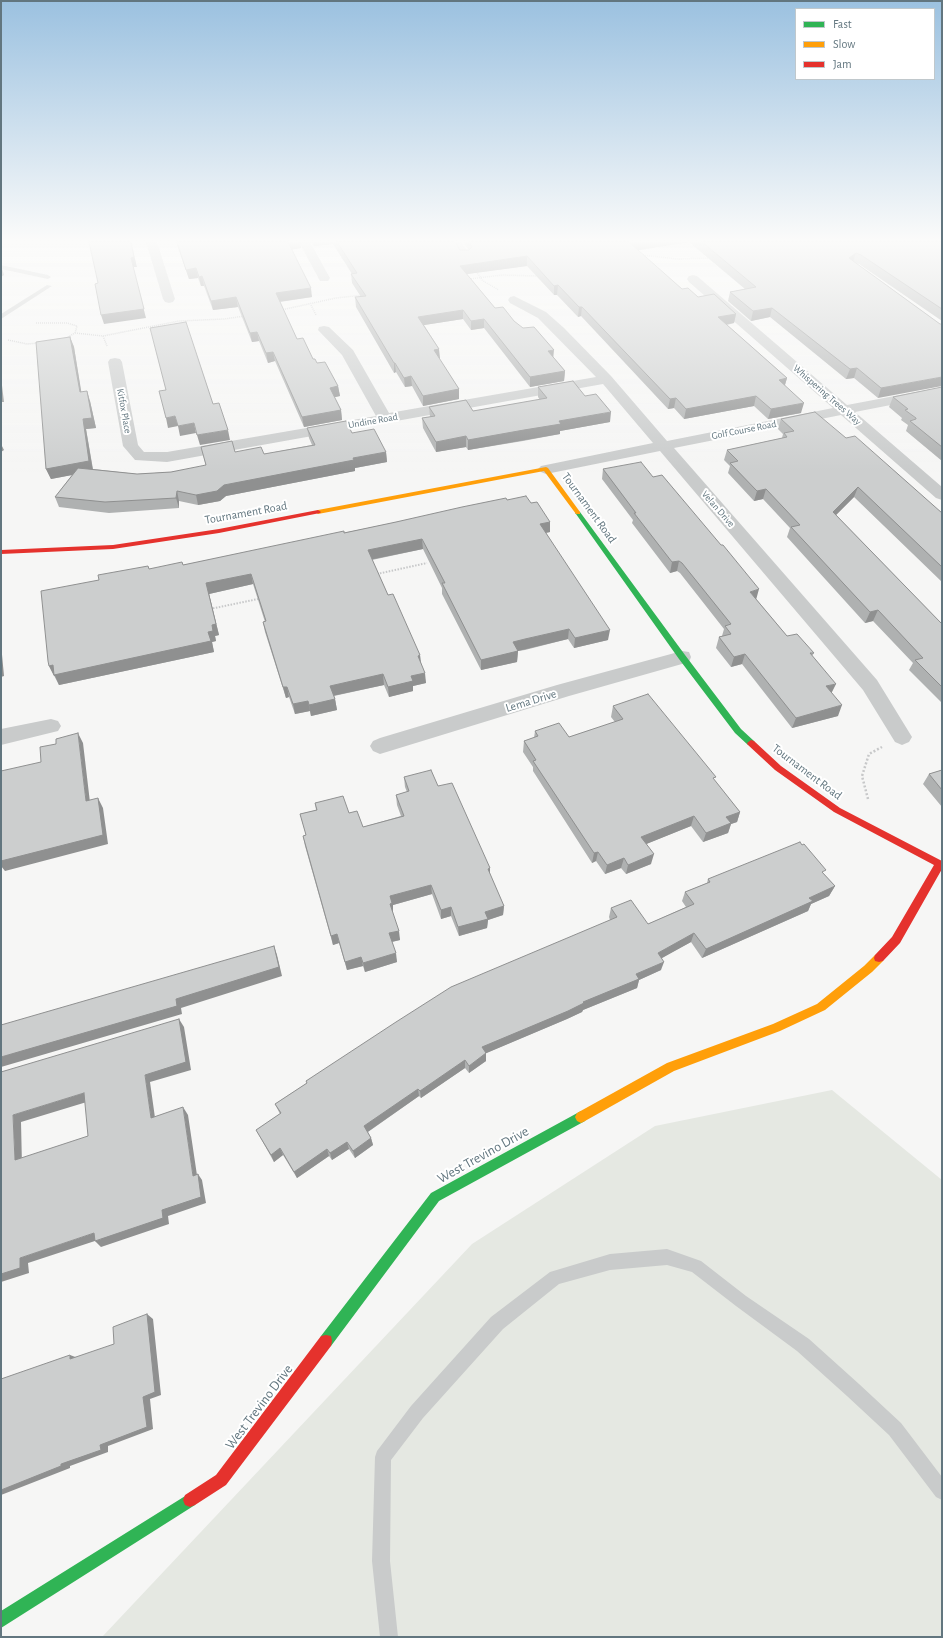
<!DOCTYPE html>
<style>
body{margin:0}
#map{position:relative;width:943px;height:1638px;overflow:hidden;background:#f6f6f5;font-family:"Alegreya Sans",sans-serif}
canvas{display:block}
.frame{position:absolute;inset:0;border:2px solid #62767f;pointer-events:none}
.legend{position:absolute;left:795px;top:8px;width:140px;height:72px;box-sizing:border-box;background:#fff;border:1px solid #c0c8cc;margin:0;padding:5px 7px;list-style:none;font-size:12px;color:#62767f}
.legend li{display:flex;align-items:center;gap:8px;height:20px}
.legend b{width:20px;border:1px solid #c0c8cc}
</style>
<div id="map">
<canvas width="943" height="1638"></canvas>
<div class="frame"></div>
<ul class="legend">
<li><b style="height:5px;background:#30b455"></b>Fast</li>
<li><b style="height:5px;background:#ff9f0a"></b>Slow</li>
<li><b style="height:5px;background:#e5322d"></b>Jam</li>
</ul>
</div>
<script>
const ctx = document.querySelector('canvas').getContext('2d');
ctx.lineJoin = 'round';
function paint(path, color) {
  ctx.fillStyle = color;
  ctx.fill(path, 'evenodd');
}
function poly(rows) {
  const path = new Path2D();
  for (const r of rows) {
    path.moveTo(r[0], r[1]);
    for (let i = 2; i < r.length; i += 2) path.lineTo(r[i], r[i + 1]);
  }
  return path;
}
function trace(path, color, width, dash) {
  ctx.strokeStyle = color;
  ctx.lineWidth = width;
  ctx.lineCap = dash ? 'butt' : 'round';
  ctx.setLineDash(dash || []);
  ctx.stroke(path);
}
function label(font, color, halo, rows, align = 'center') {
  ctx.font = font + ' "Alegreya Sans",sans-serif';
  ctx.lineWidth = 4;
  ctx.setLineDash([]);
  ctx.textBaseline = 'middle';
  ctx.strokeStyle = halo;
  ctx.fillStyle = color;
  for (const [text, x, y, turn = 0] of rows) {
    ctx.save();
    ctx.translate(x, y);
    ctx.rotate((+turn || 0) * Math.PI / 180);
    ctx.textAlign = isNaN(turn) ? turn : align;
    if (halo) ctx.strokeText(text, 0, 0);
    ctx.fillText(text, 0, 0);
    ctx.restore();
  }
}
paint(poly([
 [832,1090,942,1180,942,1637,102,1637,472,1244,655,1126]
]), '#e5e8e2');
trace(poly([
 [641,255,678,259,712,258],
 [475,270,483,281,499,290],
 [469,279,502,275,539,276],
 [311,305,316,315],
 [281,310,336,298,363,295],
 [36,323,67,323,77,326,75,333,65,339],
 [75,333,103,336,179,321,224,319,245,316],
 [103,336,107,346],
 [8,340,27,344,38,343]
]), '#c7c8c9', 1.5, [1, 1]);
trace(poly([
 [377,574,427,563],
 [210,609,258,599]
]), '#c7c8c9', 2, [1.5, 1.5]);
trace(poly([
 [868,799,862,776,869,754,882,747]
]), '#c7c8c9', 2.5, [2, 2]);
paint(poly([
 [1,265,48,275,51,277,48,279,1,269,1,265],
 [47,285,52,286,1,319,1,314,47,285],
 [667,1249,701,1261,746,1296,809,1339,859,1384,901,1423,942,1477,942,1500,936,1497,889,1435,847,1396,797,1351,736,1306,692,1272,667,1265,610,1270,559,1284,503,1329,423,1418,391,1460,390,1561,398,1637,380,1637,372,1561,375,1457,377,1451,411,1406,491,1317,550,1272,610,1254,667,1249]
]), '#c9cbcb');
paint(poly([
 [146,242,157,242,175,299,173,302,169,303,165,302,163,299,146,242],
 [299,242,310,242,330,278,328,281,320,281,299,242],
 [450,242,461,242,471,256,469,258,461,258,450,242],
 [693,275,697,276,847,405,942,387,942,395,855,412,942,487,942,500,936,498,841,415,674,448,877,680,912,737,909,742,902,745,895,742,863,690,660,451,546,474,541,472,538,469,541,466,653,443,603,384,167,462,135,460,123,446,108,362,110,359,115,358,120,359,122,362,138,445,144,452,167,452,376,416,342,355,318,330,319,327,324,326,329,327,353,350,389,413,596,377,538,318,510,303,508,300,510,297,514,296,546,312,564,328,611,376,667,441,833,408,689,282,687,279,689,276,693,275],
 [682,651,689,652,691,657,689,662,569,696,380,754,373,751,370,746,373,741,380,738,557,685,682,651],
 [51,719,58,721,61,726,58,731,1,745,1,729,51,719]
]), '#c9cbcb');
paint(poly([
 [578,511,580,512,685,655,741,729,754,741,755,743,754,745,748,745,735,733,679,659,576,514,575,513,578,511],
 [581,1111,585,1113,587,1117,585,1121,439,1201,331,1346,326,1347,321,1346,320,1341,321,1336,431,1193,581,1111],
 [190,1493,195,1495,197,1500,195,1505,1,1628,1,1611,190,1493]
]), '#30b455');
paint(poly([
 [546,467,548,468,580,512,580,514,576,514,544,471,318,514,315,512,318,510,546,467],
 [879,954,883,955,884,958,883,961,872,972,825,1010,780,1031,674,1071,585,1121,581,1123,577,1121,575,1117,577,1113,667,1063,773,1024,817,1004,864,966,875,955,879,954]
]), '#ff9f0a');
paint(poly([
 [318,510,321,512,320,513,219,533,113,549,1,554,1,550,113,545,219,529,318,510],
 [751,740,754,741,781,766,840,808,942,861,942,869,900,943,883,961,879,962,875,961,874,958,875,955,892,937,934,865,834,812,775,770,748,745,747,743,751,740],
 [326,1335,331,1336,332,1341,331,1346,226,1485,195,1505,190,1507,185,1505,183,1500,185,1495,216,1475,321,1336,326,1335]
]), '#e5322d');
paint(poly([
 [176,242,300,242,301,248,292,249,312,297,280,302,297,339,313,359,338,386,340,396,334,397,341,410,342,420,304,427,275,361,268,363,259,341,252,342,238,307,213,310,204,286,201,286,198,278,189,279],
 [311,242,455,242,460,250,469,250,463,242,942,242,942,321,859,264,856,263,940,324,878,398,854,378,846,379,770,317,751,321,728,301,730,292,745,289,689,242,637,250,682,289,698,297,736,314,734,323,727,325,787,378,785,385,801,413,768,419,754,406,684,419,674,408,668,409,581,316,578,317,557,295,554,295,527,266,467,274,495,308,514,321,553,357,565,371,564,381,530,387,484,328,471,330,463,319,424,325,439,349,439,359,459,389,459,399,423,406,412,386,405,387,396,372,394,373,356,307,355,297,361,297,352,283,351,274,352,274,333,244,314,246],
 [70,337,74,347,81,392,90,401,96,428,86,429,93,469,137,474,171,472,206,466,201,447,235,452,264,454,312,445,309,438,307,428,352,433,386,452,387,462,355,468,355,471,226,496,220,501,198,505,179,501,179,508,109,513,59,507,55,497,72,475,51,479,46,469],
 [538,387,585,396,610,422,560,431,560,434,523,441,468,450,466,447,436,452,423,428,422,418,430,417,429,407,473,411,540,400,538,397],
 [942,387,942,461,906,431,908,425,901,420,902,418,889,407,893,397],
 [781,419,846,438,942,513,942,582,854,497,836,515,942,624,942,703,909,670,913,663,873,621,865,623,787,537,790,528,763,499,754,501,728,473,730,466,724,460,727,450,782,438,783,434,778,429],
 [603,469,756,599,787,636,814,653,812,656,832,693,838,716,792,728,742,664,731,667,716,648,719,637,722,636,724,629,680,573,677,571,670,573,632,523,633,520,602,479],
 [507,500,531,503,550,522,550,532,546,533,608,640,574,648,568,639,525,650,518,651,517,662,481,670,442,594,442,588,423,549,372,560,388,595,420,655,421,663,426,683,413,686,413,691,389,697,384,685,334,696,335,699,337,710,311,716,310,711,295,714,289,697,286,698,265,632,263,622,265,622,253,584,209,594,219,635,215,636,216,641,212,642,214,652,59,685,49,666,99,580,183,565],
 [613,706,715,781,740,812,737,822,731,824,728,833,703,842,691,826,646,844,651,864,626,874,621,868,605,874,596,861,592,863,533,771,533,767,523,752,524,741,534,738,535,731,569,737,615,722,611,717],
 [942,770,942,807,923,784,929,774],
 [404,777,438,786,490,868,490,875,504,906,503,915,488,920,487,928,459,936,451,916,441,919,432,894,393,905,393,912,392,912,400,940,392,942,397,962,365,972,363,966,347,970,339,943,333,945,305,846,303,836,306,835,300,814,316,810,315,803,349,813,363,827,401,816,397,805,396,795,407,792,405,787],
 [824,874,835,886,829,896,811,904,808,911,702,958,691,942,661,958,661,970,639,980,637,988,583,1010,582,1012,567,1019,486,1053,486,1061,469,1073,465,1068,421,1098,419,1096,368,1132,371,1138,373,1145,355,1158,349,1149,332,1160,329,1156,297,1178,283,1155,274,1162,256,1130,280,1114,275,1104,307,1083,306,1081,610,920,609,917,611,908,648,924,686,907,682,901,685,892,707,883,708,879]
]), '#afb1b1');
paint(poly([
 [131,242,137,267,133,267,146,318,104,324,101,315],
 [288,242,300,242,301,248,289,250],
 [314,242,333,242,333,244,314,246],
 [629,242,689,242,627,252],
 [856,253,853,262,849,258],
 [527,256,527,266,460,275,460,266],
 [1,265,4,275,1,277],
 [196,268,198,278,189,279,186,270],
 [202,276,204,286,201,286,199,277],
 [558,285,557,295,554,295,554,286],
 [311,288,312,297,277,302,276,293],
 [236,297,238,307,213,310,211,301],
 [579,307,582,307,581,316,578,317],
 [772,308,770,317,751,321,753,311],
 [463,310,463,319,418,326,418,317],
 [736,314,734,323,716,326,718,317],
 [484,319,484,328,471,330,471,321],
 [257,332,259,341,252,342,250,333],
 [70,337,74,347,83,402,80,392],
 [439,349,440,358,434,359,434,350],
 [554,350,553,360,548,351],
 [273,352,275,361,268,363,266,353],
 [394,363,395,363,396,372,394,373],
 [857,368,854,378,846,379,850,369],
 [565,371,564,381,530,387,530,377],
 [411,376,412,386,405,387,404,378],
 [1,377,4,402,1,402],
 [942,377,942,386,878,398,881,388],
 [787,378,784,388,779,380],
 [338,386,340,396,331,398,330,388],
 [459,389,459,399,423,406,423,396],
 [87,391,90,401,96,428,86,429,93,471,51,479,46,469,83,419],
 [756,396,754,406,684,419,686,409],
 [676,398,674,408,668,409,670,399],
 [804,403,801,413,768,419,771,409],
 [341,410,342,420,304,427,302,417],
 [611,412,610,422,560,431,560,434,468,450,468,440,559,421],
 [175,416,178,426,168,428,166,418],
 [194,423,196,433,180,436,178,426],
 [228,430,230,440,200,445,197,435],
 [466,436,466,447,436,452,436,442],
 [1,444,4,450,1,452],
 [386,452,387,462,355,468,355,471,226,496,220,501,198,505,196,495,224,485,353,458],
 [858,487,854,497,829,522,833,512],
 [766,489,763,499,754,501,757,491],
 [177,491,179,501,179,508,176,498],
 [550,522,550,532,539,534,540,524],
 [422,539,423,549,369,560,368,550],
 [679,561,677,571,670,573,672,562],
 [251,574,253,584,209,594,219,635,215,636,216,641,212,642,214,652,59,685,55,676,54,676,49,666,208,632,212,625,206,583],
 [759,589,756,600,750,592],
 [878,610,873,621,865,623,870,612],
 [569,629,568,639,518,651,517,662,481,670,481,660,513,642],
 [610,630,608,640,574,648,575,638],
 [1,644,4,676,1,677],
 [745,654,742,664,731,667,734,657],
 [420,655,421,666,418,656],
 [425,673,426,683,413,686,413,691,389,697,388,687,411,676],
 [383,674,384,685,332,696,330,686],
 [836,684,831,694,826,686],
 [283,687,287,687,289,697,286,698],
 [335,699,337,710,311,716,309,705],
 [308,701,310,711,295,714,293,704],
 [842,705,838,716,792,728,796,718],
 [78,733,83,743,91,811,86,801],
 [98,798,103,808,108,844,5,871,1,866,1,861],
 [740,812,737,822,731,824,728,833,703,842,706,833,726,817],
 [694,816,691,826,639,847,641,837],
 [598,852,596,861,592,863,594,853],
 [654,854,651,864,626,874,628,865],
 [624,858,621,868,605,874,607,865],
 [490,868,490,878,488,869],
 [431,885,432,894,393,905,393,912,391,913,390,904,390,896],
 [835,886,829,896,811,904,808,911,702,958,706,949,809,898],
 [504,906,503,915,488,920,487,928,459,936,458,927,485,912],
 [451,907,451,916,441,919,441,910],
 [399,931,400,940,391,942,389,933],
 [694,933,691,942,655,962,658,953],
 [337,934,339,943,333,945,331,936],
 [274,946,277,955,282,976,181,1008,182,1014,1,1067,1,1057,176,999],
 [396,953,397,962,365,972,363,963],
 [361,957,363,966,347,970,345,962],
 [664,962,661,970,639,980,637,988,583,1010,582,1012,567,1019,482,1055,482,1047,583,1002,636,974],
 [179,1019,184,1027,191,1070,150,1082,156,1125,151,1118,145,1075],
 [486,1053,486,1061,469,1073,469,1066],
 [465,1060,465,1068,421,1098,420,1091],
 [418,1089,419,1096,366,1133,364,1126],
 [84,1093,90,1101,21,1122,22,1166,15,1160,13,1115],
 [183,1107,188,1115,198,1182,193,1176],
 [371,1138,373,1145,355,1158,353,1151],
 [347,1142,349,1149,332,1160,330,1153],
 [280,1148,283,1155,274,1162,271,1155],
 [327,1149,329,1156,297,1178,294,1172],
 [198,1174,202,1180,206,1203,168,1216,169,1224,101,1247,95,1241,162,1210],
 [94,1233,101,1239,28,1263,29,1273,1,1282,1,1274,20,1258],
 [147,1314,153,1319,161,1395,150,1399,153,1429,108,1446,108,1452,70,1466,70,1468,1,1495,1,1490,61,1464,100,1445,143,1397],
 [70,1355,78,1358,70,1359]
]), '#8f9090');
const building = poly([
 [89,242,131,242,134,257,131,258,144,309,101,315,95,284,98,283,89,242],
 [177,242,288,242,311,288,276,293,297,339,303,338,313,359,315,359,317,363,325,362,338,386,330,388,341,410,302,417,273,352,266,353,257,332,250,333,236,297,211,301,202,276,199,277,196,268,186,270,177,242],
 [337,242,455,242,460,250,469,250,472,247,469,242,629,242,682,289,688,288,698,297,714,294,736,314,718,317,787,378,779,380,804,403,771,409,756,396,686,409,676,398,670,399,582,307,579,307,558,285,554,286,527,256,460,266,495,308,503,307,514,321,523,328,534,327,554,350,548,351,565,371,530,377,484,319,471,321,463,310,418,317,439,349,434,350,459,389,423,396,411,376,404,378,395,363,394,363,355,297,366,296,351,274,357,273,337,242],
 [702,242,942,242,942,309,861,255,856,253,849,258,940,324,942,324,942,377,881,388,857,368,850,369,772,308,753,311,730,292,756,287,702,242],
 [186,322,213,404,219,403,228,430,197,435,194,423,178,426,175,416,166,418,159,391,166,390,150,328,186,322],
 [70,337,80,392,87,391,92,418,83,419,89,461,46,469,36,342,70,337],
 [573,381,585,396,596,394,611,412,559,421,561,424,524,430,468,440,466,436,436,442,422,418,435,416,429,407,466,400,473,411,547,398,538,387,573,381],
 [942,387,942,447,910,421,916,419,916,418,905,410,908,409,893,397,942,387],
 [815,412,846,438,855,436,942,513,942,567,858,487,833,512,942,624,942,687,915,660,923,658,878,610,870,612,791,527,800,525,766,489,757,491,730,463,738,461,727,450,787,437,784,433,794,431,781,419,815,412],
 [346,421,352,433,374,429,386,452,353,458,354,460,224,485,217,491,196,495,177,491,176,498,105,502,55,497,78,468,137,474,171,472,206,465,201,447,232,441,235,452,261,447,264,454,315,445,307,428,346,421],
 [641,462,653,477,662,475,721,545,723,545,759,589,750,592,787,636,797,634,814,653,810,653,836,684,826,686,842,705,796,718,745,654,734,657,719,637,731,634,725,626,731,624,682,563,679,561,672,562,634,513,636,513,603,469,641,462],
 [526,496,531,503,537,502,550,522,540,524,610,630,575,638,569,629,525,639,513,642,518,651,481,660,442,583,445,583,422,539,368,550,388,595,393,594,420,655,418,656,425,673,411,676,413,681,388,687,383,674,330,686,335,699,309,705,308,701,293,704,287,687,283,687,263,622,266,621,251,574,206,583,216,624,212,625,213,631,208,632,211,641,54,675,53,665,49,666,48,661,41,591,99,580,98,575,148,566,149,569,182,562,183,565,344,531,344,533,396,522,462,507,506,498,507,500,526,496],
 [648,694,716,777,713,778,740,812,726,817,731,823,706,833,694,816,641,837,654,854,628,865,624,858,607,865,598,852,594,853,533,761,536,760,524,741,538,736,535,731,559,723,569,737,623,719,613,706,648,694],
 [78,733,86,801,98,798,103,835,1,861,1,771,41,762,40,747,56,744,56,739,78,733],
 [431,770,438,786,452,783,490,868,488,869,504,906,485,912,488,919,458,927,451,907,441,910,431,885,390,896,392,903,390,904,399,931,389,933,396,953,363,963,361,957,345,962,337,934,331,936,303,836,306,835,300,814,317,810,315,803,343,796,349,813,357,811,363,827,404,816,396,795,409,791,404,777,431,770],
 [942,770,942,790,929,774,942,770],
 [800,842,802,845,804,844,826,870,822,872,835,886,809,898,813,901,706,949,694,933,658,953,664,962,636,974,639,979,583,1002,584,1003,568,1011,482,1047,486,1053,469,1066,465,1060,420,1091,418,1089,364,1126,371,1138,353,1151,347,1142,330,1153,327,1149,294,1172,280,1148,271,1155,256,1130,281,1113,275,1104,307,1083,306,1081,396,1022,451,987,617,917,611,908,631,900,648,924,694,904,685,892,710,882,708,879,800,842],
 [274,946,279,967,176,999,177,1006,1,1057,1,1025,274,946],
 [179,1019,186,1062,145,1075,151,1118,183,1107,193,1176,198,1174,201,1197,162,1210,163,1218,95,1241,94,1233,20,1258,20,1268,1,1274,1,1072,179,1019],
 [84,1093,88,1136,15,1160,13,1115,84,1093],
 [147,1314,155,1392,143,1397,147,1427,100,1445,101,1450,61,1464,61,1466,1,1490,1,1379,70,1355,70,1359,114,1344,113,1327,147,1314]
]);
paint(building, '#cccece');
trace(building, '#8f9090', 1);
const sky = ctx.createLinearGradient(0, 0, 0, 472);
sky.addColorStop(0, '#9bc1e0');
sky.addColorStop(0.51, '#fbfbfa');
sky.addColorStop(1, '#fbfbfa00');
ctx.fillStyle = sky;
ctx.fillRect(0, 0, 943, 472);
label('10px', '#62767f', '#fff', [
 ["Whispering Trees Way",827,395,41],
 ["Kitfox Place",124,411,80],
 ["Undine Road",373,421,-10],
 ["Golf Course Road",744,430,-11],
 ["Velan Drive",718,509,49]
]);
label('12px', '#62767f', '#fff', [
 ["Tournament Road",589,508,54],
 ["Tournament Road",246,513,-10],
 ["Lema Drive",531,701,-17],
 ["Tournament Road",807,772,37]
]);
label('14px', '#62767f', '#fff', [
 ["West Trevino Drive",483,1155,-29],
 ["West Trevino Drive",259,1407,-53]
]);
</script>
